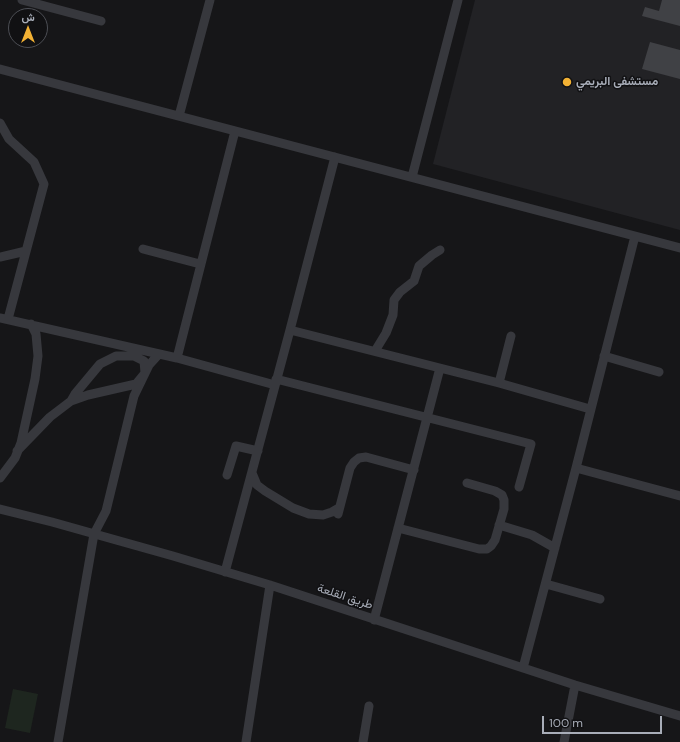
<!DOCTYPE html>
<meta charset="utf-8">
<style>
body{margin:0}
#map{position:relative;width:680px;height:742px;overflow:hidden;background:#161618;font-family:"DM Sans",Vazirmatn,sans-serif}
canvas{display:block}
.north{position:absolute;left:8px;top:8px;width:40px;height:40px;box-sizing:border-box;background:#111113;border:1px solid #4d4f55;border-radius:50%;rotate:0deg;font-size:11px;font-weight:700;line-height:16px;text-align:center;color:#a8adb8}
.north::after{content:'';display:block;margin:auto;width:14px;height:18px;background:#f2b134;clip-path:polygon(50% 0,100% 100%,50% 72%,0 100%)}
.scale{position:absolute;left:542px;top:716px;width:120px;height:18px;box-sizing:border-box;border:2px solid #a8adb8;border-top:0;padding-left:5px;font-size:12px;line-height:14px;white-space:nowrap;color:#a8adb8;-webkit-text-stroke:3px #111113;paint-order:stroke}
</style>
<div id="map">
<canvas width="680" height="742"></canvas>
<div class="north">ش</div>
<div class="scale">100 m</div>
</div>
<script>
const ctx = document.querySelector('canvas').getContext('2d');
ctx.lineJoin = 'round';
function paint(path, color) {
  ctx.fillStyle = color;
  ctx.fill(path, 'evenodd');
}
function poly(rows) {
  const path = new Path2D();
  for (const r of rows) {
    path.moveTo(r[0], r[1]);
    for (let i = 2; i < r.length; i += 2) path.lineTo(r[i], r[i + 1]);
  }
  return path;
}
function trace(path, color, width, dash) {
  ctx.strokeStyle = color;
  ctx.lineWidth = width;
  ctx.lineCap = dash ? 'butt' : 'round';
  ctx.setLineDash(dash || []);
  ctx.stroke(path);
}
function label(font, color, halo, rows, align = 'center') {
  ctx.font = font + ' "DM Sans",Vazirmatn,sans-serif';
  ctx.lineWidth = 3;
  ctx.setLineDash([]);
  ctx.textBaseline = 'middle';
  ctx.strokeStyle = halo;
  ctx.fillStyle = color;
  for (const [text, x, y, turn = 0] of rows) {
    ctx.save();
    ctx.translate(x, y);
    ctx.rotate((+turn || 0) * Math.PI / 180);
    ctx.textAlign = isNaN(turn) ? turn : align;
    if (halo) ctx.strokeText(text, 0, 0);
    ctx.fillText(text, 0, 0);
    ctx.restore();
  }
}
paint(poly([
 [475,0,680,0,680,230,433,164]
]), '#222225');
paint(poly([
 [13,689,38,694,30,733,5,728]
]), '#1e261f');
paint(poly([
 [662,0,680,0,680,26,642,16,645,7,659,11],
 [650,42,680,50,680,79,642,69]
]), '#404145');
trace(poly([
 [22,0,101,21],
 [0,69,680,248],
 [179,116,210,0],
 [0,123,9,139,34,162,44,184,8,319],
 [412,177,458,0],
 [143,249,200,264],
 [0,257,26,251],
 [0,318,177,358,275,385],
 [290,330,499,383,511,336],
 [375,351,386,333,393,315,394,300,400,292,414,281,419,266,432,255,440,250],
 [604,356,659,372],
 [177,358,235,131],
 [276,379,531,444,519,487],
 [499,383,590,409],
 [17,451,50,417,71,401,88,395,136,384,145,373,144,361,134,356,116,356,100,364,75,394,71,401],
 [576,468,680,496],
 [252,473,257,485,265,491,293,508,309,514,323,515,332,512,339,508],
 [227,475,236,446,258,451],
 [0,478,15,458,21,443,35,379,38,356,36,334,31,324],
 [0,509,52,522,173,556,270,585,575,685,680,716],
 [338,514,350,468,354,462,359,458,366,457,414,470],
 [499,525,532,535,555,548],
 [398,528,479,549,487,549,491,546,495,540,504,509,504,500,502,495,495,491,467,483],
 [225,572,290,330,335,157],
 [546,584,600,599],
 [374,620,440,368],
 [523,668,576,468,635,236],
 [58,742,94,534,106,511,134,396,149,365,159,354],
 [246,742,270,585],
 [363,742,369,706],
 [564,742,575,685]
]), '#37383d', 9);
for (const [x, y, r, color] of [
 [567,82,5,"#f2b134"]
]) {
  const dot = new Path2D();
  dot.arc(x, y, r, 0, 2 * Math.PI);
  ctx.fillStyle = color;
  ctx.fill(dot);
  trace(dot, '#111113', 1.5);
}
label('bold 12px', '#a8adb8', '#111113', [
 ["مستشفى البريمي",576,82]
], 'left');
label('12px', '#a8adb8', '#111113', [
 ["طريق القلعة",345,597,18]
]);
</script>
